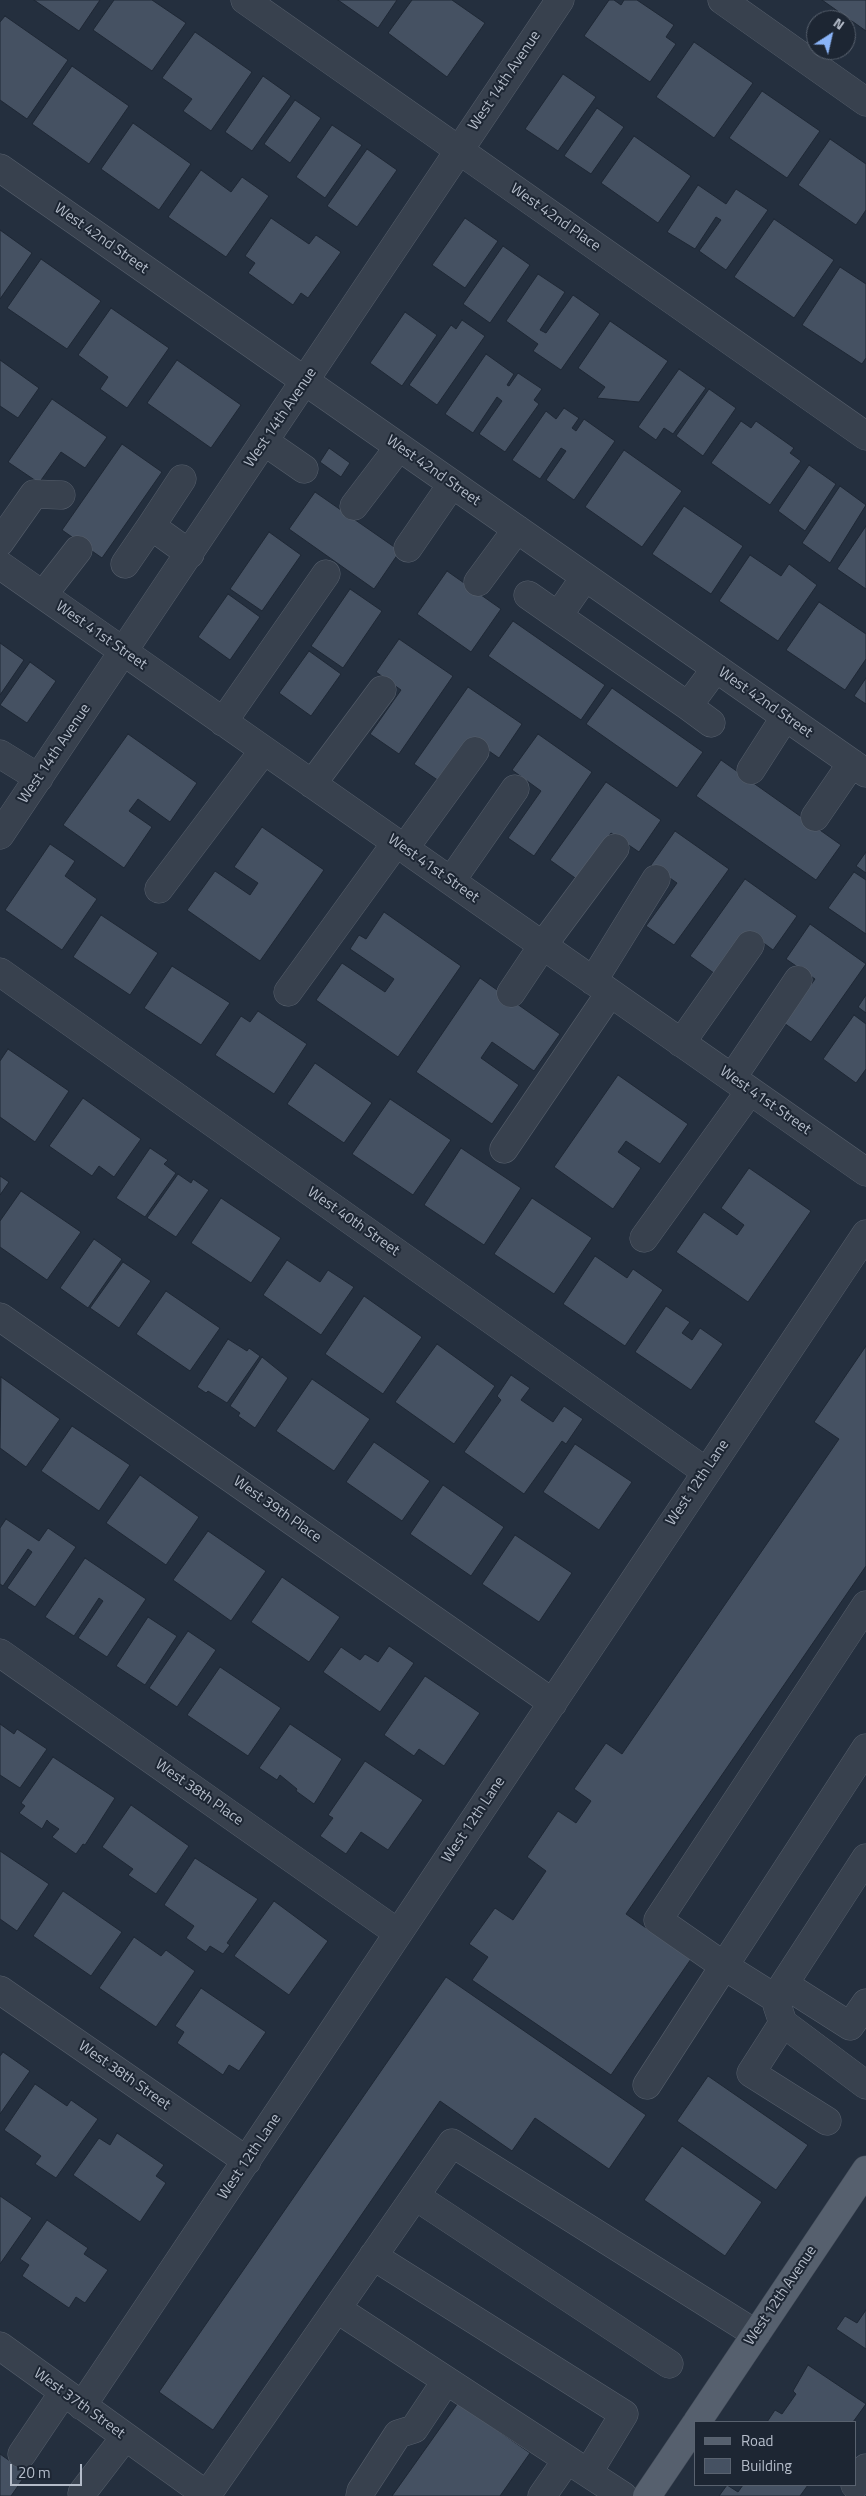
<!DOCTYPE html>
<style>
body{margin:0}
#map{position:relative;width:866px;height:2496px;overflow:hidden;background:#242f3e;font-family:"Titillium Web",sans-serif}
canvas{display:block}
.legend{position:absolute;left:694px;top:2421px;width:162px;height:65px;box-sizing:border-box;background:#1d2633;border:1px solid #59626f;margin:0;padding:6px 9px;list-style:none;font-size:15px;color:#b4bcc9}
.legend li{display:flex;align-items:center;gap:10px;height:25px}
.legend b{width:25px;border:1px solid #59626f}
.north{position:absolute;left:806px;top:10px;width:50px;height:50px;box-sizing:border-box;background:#1d2633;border:1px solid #59626f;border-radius:50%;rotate:35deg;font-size:14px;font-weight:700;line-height:20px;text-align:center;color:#b4bcc9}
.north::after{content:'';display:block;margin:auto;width:18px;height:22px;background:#8ab4f8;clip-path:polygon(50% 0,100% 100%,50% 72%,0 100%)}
.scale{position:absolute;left:10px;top:2464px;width:72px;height:22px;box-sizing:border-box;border:2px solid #b4bcc9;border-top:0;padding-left:6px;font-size:15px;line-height:18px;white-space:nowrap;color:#b4bcc9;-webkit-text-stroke:4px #1d2633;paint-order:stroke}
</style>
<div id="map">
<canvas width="866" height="2496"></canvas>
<ul class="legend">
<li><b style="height:6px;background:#56606e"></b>Road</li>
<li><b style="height:14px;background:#455162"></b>Building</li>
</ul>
<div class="north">N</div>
<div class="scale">20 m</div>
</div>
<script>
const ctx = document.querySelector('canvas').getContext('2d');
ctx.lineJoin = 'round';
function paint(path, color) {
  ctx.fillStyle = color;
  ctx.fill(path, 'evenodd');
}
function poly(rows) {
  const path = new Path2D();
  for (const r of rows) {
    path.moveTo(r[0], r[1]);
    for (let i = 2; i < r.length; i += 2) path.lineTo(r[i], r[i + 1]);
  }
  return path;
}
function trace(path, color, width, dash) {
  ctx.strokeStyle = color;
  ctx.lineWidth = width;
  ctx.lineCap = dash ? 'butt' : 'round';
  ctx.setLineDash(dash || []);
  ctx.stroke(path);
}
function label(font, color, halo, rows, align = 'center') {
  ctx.font = font + ' "Titillium Web",sans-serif';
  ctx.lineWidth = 4;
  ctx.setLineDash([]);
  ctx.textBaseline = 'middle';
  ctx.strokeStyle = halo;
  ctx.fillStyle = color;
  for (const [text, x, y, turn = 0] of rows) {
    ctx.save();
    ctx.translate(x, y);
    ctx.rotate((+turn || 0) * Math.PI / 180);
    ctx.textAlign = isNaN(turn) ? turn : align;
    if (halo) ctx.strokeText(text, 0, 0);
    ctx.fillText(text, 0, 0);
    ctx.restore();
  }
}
const building = poly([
 [34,0,100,0,79,31,34,0],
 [114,0,152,0,186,23,152,71,93,30,114,0],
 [338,0,397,0,378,28,338,0],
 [412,0,452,0,485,23,447,77,388,33,412,0],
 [609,0,614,0,621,5,624,0,637,0,674,25,666,37,676,44,650,82,584,36,609,0],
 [822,0,866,0,866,31,822,0],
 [5,16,68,60,27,119,0,100,0,22,5,16],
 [195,32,252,72,211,131,183,111,192,99,162,78,195,32],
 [694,42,753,83,714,138,656,97,694,42],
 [72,66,129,106,89,164,32,124,72,66],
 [563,74,596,97,558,151,525,129,563,74],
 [263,76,291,96,252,151,225,132,263,76],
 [762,91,820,131,787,178,729,138,762,91],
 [295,100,321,118,290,163,264,144,295,100],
 [597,108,624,127,591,174,564,156,597,108],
 [133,123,191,164,159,210,101,169,133,123],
 [332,125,362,145,325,198,296,177,332,125],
 [634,136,691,176,658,223,601,183,634,136],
 [830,139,866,164,866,210,856,225,798,185,830,139],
 [367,149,397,170,357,227,327,206,367,149],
 [201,170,231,192,242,177,269,196,226,257,168,217,201,170],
 [698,185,726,204,736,189,768,210,726,270,699,251,721,220,716,217,695,249,667,232,698,185],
 [271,218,309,244,316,235,341,252,308,298,301,293,293,305,248,273,255,263,245,256,271,218],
 [465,218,498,241,465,288,432,265,465,218],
 [774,219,834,260,794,318,734,277,774,219],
 [0,230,32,253,0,299,0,230],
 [503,246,530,265,490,323,463,304,503,246],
 [41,259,101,301,67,349,7,308,41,259],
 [840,267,866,284,866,358,862,364,802,325,840,267],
 [538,274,565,292,540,330,546,333,573,295,600,314,561,370,533,351,538,344,506,321,538,274],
 [111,308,169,348,127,408,100,389,108,377,78,355,111,308],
 [405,312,437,335,402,386,370,363,405,312],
 [462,320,485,336,437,405,409,385,451,325,456,329,462,320],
 [610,321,668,361,639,402,597,398,605,387,578,368,610,321],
 [486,354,514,374,507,385,509,386,518,373,542,389,534,400,539,404,505,452,479,434,502,401,497,397,473,433,445,414,486,354],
 [0,360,39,388,18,418,0,406,0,360],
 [177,360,241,405,211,448,147,403,177,360],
 [679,369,706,388,673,434,664,428,656,440,638,427,679,369],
 [709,389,736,408,703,456,676,436,709,389],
 [52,399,107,437,85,468,61,452,39,483,8,462,52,399],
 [564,408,579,418,572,428,576,431,584,419,615,441,574,500,546,480,566,451,561,448,540,479,512,460,546,411,556,419,564,408],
 [741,421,751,428,756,421,794,448,790,453,801,461,770,505,711,463,741,421],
 [122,444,162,472,102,558,62,530,122,444],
 [329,448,350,463,341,477,320,462,329,448],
 [624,450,682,491,642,547,585,507,624,450],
 [809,465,836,484,805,531,778,511,809,465],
 [840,486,866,505,830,563,802,543,840,486],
 [315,492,400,551,374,589,289,529,315,492],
 [684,506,743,546,711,594,652,554,684,506],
 [866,526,866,589,837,569,866,526],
 [269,532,301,555,262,611,230,589,269,532],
 [750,555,781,576,789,564,817,585,778,641,719,601,750,555],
 [447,571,501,609,471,652,417,614,447,571],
 [350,589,382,611,343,668,311,646,350,589],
 [228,594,260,617,230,660,198,637,228,594],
 [819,602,866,634,866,659,845,690,786,650,819,602],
 [513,621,605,685,581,720,488,656,513,621],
 [399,639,453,676,399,754,370,734,401,690,376,672,399,639],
 [0,643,24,660,0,695,0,643],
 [309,651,341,674,311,716,279,693,309,651],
 [30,662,56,681,27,723,0,705,30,662],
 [866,678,866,704,854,696,866,678],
 [468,687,522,724,499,758,473,740,442,783,414,764,468,687],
 [612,688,703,752,677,788,586,724,612,688],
 [128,734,197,783,170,822,138,799,129,811,152,827,124,868,63,825,128,734],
 [538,734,592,772,534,856,508,838,541,791,512,770,538,734],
 [721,760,841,845,816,880,696,796,721,760],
 [606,782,661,820,639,852,611,833,578,880,550,860,606,782],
 [262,827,324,870,260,961,187,910,215,871,250,895,258,883,234,867,262,827],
 [675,831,729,869,674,945,646,926,677,883,651,865,675,831],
 [50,844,75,861,65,876,97,899,62,950,5,910,50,844],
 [866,852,866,873,856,866,866,852],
 [854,872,866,880,866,934,828,908,854,872],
 [745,879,797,916,773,950,749,932,718,976,690,956,745,879],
 [384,912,461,966,398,1057,316,1000,342,963,385,992,394,979,350,949,359,935,366,939,384,912],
 [101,915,158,953,130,995,73,957,101,915],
 [810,924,866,964,811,1042,784,1023,815,979,786,959,810,924],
 [172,966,230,1003,201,1045,144,1008,172,966],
 [480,978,560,1034,534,1071,492,1042,481,1058,519,1085,492,1124,416,1072,480,978],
 [866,995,866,1013,858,1007,866,995],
 [258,1011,307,1044,274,1094,215,1055,241,1016,250,1022,258,1011],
 [854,1015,866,1024,866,1069,856,1083,823,1059,854,1015],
 [8,1049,69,1091,35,1142,0,1117,0,1061,8,1049],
 [315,1063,372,1103,344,1143,287,1104,315,1063],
 [618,1075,688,1124,660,1164,626,1141,618,1152,641,1168,613,1209,554,1167,618,1075],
 [83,1098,141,1139,114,1177,99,1166,92,1176,49,1146,83,1098],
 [390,1099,451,1140,413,1195,352,1154,390,1099],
 [150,1148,168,1160,164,1164,176,1173,145,1217,116,1198,150,1148],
 [461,1148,521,1188,484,1245,424,1205,461,1148],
 [749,1168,811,1211,748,1302,676,1252,704,1212,737,1235,744,1225,721,1208,749,1168],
 [178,1174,191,1183,193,1179,209,1190,176,1237,147,1218,178,1174],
 [0,1176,9,1182,0,1195,0,1176],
 [21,1191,81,1232,47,1280,0,1247,0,1221,21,1191],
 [221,1198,281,1238,251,1283,191,1243,221,1198],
 [532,1198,592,1238,554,1294,494,1254,532,1198],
 [94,1239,122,1259,88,1308,60,1288,94,1239],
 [595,1256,627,1278,633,1269,663,1290,625,1346,563,1304,595,1256],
 [287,1260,320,1282,328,1270,354,1287,321,1335,263,1295,287,1260],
 [123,1262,151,1281,119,1328,90,1308,123,1262],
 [166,1291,220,1328,190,1371,136,1334,166,1291],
 [364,1296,422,1337,383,1394,325,1354,364,1296],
 [666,1306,690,1322,682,1333,692,1340,700,1328,723,1344,691,1390,635,1352,666,1306],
 [228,1339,247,1351,249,1348,260,1356,227,1403,208,1391,206,1393,197,1387,228,1339],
 [437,1344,495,1386,454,1444,395,1402,437,1344],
 [866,1346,866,1566,626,1914,691,1959,611,2075,472,1980,488,1957,469,1944,495,1908,513,1920,546,1871,527,1857,558,1811,576,1823,591,1801,574,1789,606,1743,622,1754,839,1439,814,1422,866,1346],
 [262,1357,288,1378,255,1428,238,1416,240,1413,230,1406,262,1357],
 [511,1375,530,1388,521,1400,553,1422,564,1406,583,1419,566,1444,562,1441,524,1494,464,1452,501,1400,497,1396,511,1375],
 [1,1377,60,1419,26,1467,0,1448,1,1377],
 [312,1379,370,1419,334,1471,276,1431,312,1379],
 [72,1426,130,1465,99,1511,41,1471,72,1426],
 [374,1442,430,1481,402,1521,346,1482,374,1442],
 [575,1444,632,1482,599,1530,543,1492,575,1444],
 [140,1475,199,1517,166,1565,106,1523,140,1475],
 [443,1485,504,1527,471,1576,410,1534,443,1485],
 [6,1519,39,1541,48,1528,76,1547,35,1607,7,1588,32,1552,28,1549,3,1586,0,1584,0,1528,6,1519],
 [208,1531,266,1571,231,1621,173,1580,208,1531],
 [515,1535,572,1573,539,1622,482,1584,515,1535],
 [85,1558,146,1599,107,1657,78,1638,103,1601,99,1598,74,1636,45,1617,85,1558],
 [282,1577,340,1617,309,1662,251,1622,282,1577],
 [148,1617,177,1636,145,1685,116,1666,148,1617],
 [188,1631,216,1650,177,1707,149,1688,188,1631],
 [389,1646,414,1663,380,1712,323,1672,341,1647,360,1660,365,1654,378,1662,389,1646],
 [220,1667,281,1708,248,1756,187,1715,220,1667],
 [425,1676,480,1713,444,1766,419,1749,414,1756,384,1735,425,1676],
 [0,1724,14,1734,17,1729,47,1749,20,1788,0,1775,0,1724],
 [290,1724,342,1759,314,1804,296,1791,297,1789,280,1775,277,1780,259,1768,290,1724],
 [53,1757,115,1798,85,1845,83,1844,76,1854,52,1837,59,1829,50,1823,47,1820,42,1829,19,1813,25,1806,21,1803,53,1757],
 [365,1761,423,1800,388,1850,361,1832,346,1854,320,1836,333,1818,328,1815,365,1761],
 [131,1805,189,1846,156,1894,128,1875,133,1869,102,1847,131,1805],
 [0,1851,49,1884,17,1931,0,1919,0,1851],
 [195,1858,258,1899,227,1943,230,1945,223,1954,210,1946,206,1952,186,1938,194,1926,164,1905,195,1858],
 [63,1891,122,1932,91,1976,33,1936,63,1891],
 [274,1901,328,1941,289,1995,234,1956,274,1901],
 [134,1937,161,1956,166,1950,195,1971,156,2027,99,1988,134,1937],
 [446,1977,646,2115,609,2169,535,2118,512,2151,440,2101,213,2430,159,2392,446,1977],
 [201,1988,266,2032,239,2071,229,2065,223,2075,177,2043,184,2032,175,2026,201,1988],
 [3,2052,30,2071,0,2114,0,2056,3,2052],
 [708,2076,808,2145,776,2190,677,2121,708,2076],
 [35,2084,67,2106,71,2100,98,2119,56,2178,35,2164,41,2156,4,2130,35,2084],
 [117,2133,164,2165,156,2176,166,2183,140,2222,73,2175,99,2138,110,2145,117,2133],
 [682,2146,762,2202,725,2256,644,2200,682,2146],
 [0,2196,32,2218,0,2264,0,2196],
 [47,2220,88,2248,84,2254,108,2270,85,2303,76,2297,69,2308,22,2276,29,2265,20,2259,47,2220],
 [866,2310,866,2349,836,2329,845,2316,857,2323,866,2310],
 [808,2365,866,2404,853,2422,767,2422,775,2410,782,2414,796,2394,793,2391,808,2365],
 [458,2403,530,2453,500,2496,392,2496,458,2403],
 [0,2454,27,2473,11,2496,0,2496,0,2454],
 [727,2485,738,2492,743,2485,808,2485,800,2496,719,2496,727,2485]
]);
paint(building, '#455162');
trace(building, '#1f2835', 1);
const minor = poly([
 [245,0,866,436],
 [722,0,866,102],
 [0,168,866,773],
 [265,442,304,469],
 [182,479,151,526,190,554],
 [354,506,399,447],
 [0,542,34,494,61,495],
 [408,548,452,484],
 [125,564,151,526],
 [0,565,866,1172],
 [478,582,517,529],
 [43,595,78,550],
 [528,595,558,616,585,577],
 [558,616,688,706,716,668],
 [688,706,711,723],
 [223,722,326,574],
 [0,754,39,778],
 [751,770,785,717],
 [312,784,382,690],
 [815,817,852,763],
 [0,835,560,0],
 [404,849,475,751],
 [451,881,515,789],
 [159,889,264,750],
 [0,972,705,1471],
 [593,981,656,879],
 [288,992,396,843],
 [511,993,543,945,615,848],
 [681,1043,750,945],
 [732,1078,798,980],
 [504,1149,610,993],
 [644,1238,750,1091],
 [0,1317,553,1703],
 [866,1605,658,1920,724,1966,866,1748],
 [0,1653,398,1933],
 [784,1984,850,2026,866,2003],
 [0,1990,247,2161],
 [777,2005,783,2023,866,2085],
 [783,2023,751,2073,827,2121],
 [647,2085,724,1966,775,1998,866,1858],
 [415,2196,669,2364],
 [373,2256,624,2414,588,2473],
 [337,2309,623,2496],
 [0,2346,208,2496],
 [82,2406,866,1234],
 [22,2454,63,2393],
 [855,2485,866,2468],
 [82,2493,125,2437],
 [207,2495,452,2143,756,2334],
 [360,2496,361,2491,398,2434,414,2429,446,2381],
 [542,2496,567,2460]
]);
const major = poly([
 [697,2422,866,2170],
 [647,2496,695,2425]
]);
trace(minor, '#565f6c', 29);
trace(major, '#414a57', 29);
trace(minor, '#38414e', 28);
trace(major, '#56606e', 28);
label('15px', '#b4bcc9', '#1d2633', [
 ["West 14th Avenue",505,81,-56],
 ["West 42nd Place",555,218,35],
 ["West 42nd Street",101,239,35],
 ["West 14th Avenue",281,418,-56],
 ["West 42nd Street",433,471,35],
 ["West 41st Street",101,636,35],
 ["West 42nd Street",765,703,35],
 ["West 14th Avenue",55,754,-56],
 ["West 41st Street",433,869,35],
 ["West 41st Street",765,1101,35],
 ["West 40th Street",353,1222,35],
 ["West 12th Lane",698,1483,-56],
 ["West 39th Place",277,1510,35],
 ["West 38th Place",199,1793,35],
 ["West 12th Lane",474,1820,-56],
 ["West 38th Street",124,2076,35],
 ["West 12th Lane",250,2157,-56],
 ["West 12th Avenue",781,2296,-56],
 ["West 37th Street",79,2404,36]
]);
</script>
